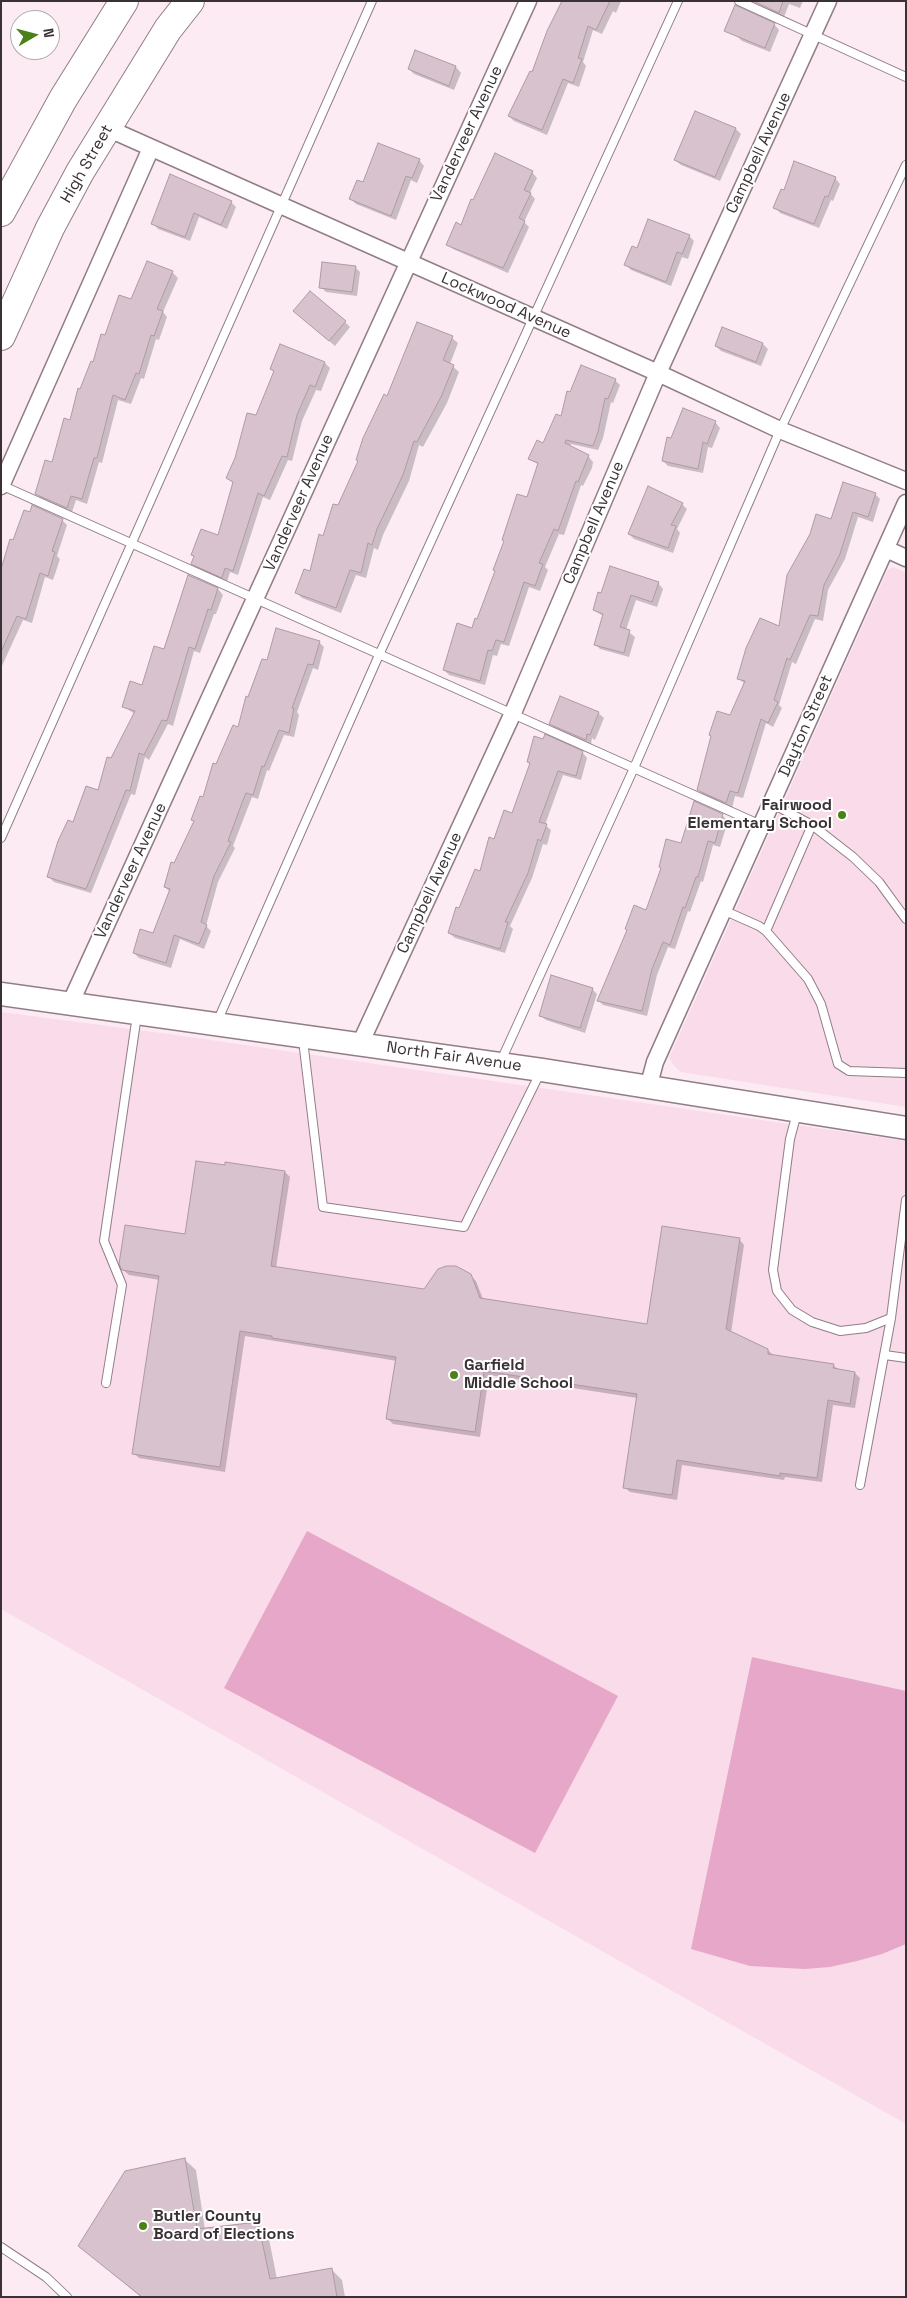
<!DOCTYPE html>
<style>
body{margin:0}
#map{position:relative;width:907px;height:2298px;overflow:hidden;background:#fdebf4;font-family:"Space Grotesk",sans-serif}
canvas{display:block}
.frame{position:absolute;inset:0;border:2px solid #3a3135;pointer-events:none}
.north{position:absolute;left:10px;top:10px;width:50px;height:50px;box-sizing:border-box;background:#fff;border:1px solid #b0adae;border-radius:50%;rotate:82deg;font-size:14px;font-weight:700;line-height:20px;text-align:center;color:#3a3135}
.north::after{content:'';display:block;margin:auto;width:18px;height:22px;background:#4b8118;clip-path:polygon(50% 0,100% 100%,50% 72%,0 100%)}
</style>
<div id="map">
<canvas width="907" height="2298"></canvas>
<div class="frame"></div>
<div class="north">N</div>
</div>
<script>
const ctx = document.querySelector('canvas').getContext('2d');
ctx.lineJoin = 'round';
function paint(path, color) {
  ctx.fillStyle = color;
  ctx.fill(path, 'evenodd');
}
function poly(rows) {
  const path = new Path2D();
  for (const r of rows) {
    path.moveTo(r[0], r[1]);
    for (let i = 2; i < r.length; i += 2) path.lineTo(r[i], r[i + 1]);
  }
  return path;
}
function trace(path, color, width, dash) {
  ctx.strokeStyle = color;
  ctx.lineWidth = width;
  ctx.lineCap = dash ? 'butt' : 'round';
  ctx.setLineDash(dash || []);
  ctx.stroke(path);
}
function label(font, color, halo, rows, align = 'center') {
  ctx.font = font + ' "Space Grotesk",sans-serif';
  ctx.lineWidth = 4;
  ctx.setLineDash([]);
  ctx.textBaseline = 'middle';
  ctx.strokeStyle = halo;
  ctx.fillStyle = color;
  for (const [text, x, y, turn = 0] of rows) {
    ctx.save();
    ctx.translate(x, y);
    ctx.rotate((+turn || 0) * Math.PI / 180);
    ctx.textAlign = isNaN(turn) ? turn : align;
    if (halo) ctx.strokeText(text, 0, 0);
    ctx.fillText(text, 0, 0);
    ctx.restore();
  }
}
paint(poly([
 [893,567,906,572,906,1107,681,1072,675,1067,669,1058,887,571],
 [1,1012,169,1034,906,1141,906,2124,1,1609]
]), '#f9dbea');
paint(poly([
 [307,1531,618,1696,535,1853,224,1688],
 [752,1657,906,1691,906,1944,882,1954,857,1961,830,1967,805,1969,750,1966,691,1949]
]), '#e7a7c8');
paint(poly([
 [563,1,621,1,616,13,613,11,602,34,593,30,583,62,586,66,579,87,568,83,547,135,514,121,509,116,532,73],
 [753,1,803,1,800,8,789,4,784,17],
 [774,24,779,30,770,52,742,41,737,36],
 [416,52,456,67,461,73,454,90,414,74,409,69],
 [736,129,741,134,720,181,681,165,675,160],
 [419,160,424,166,417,183,411,180,396,220,356,204,351,199,364,184],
 [532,172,537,178,530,193,535,199,524,222,529,227,508,273,453,249,448,244],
 [835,178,840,184,833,201,831,200,819,228,780,213,775,207,784,191],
 [231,202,236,207,227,229,199,217,190,241,158,229,153,223],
 [689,236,694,241,688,259,682,257,671,286,631,270,626,265,638,250],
 [355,267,360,272,357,296,326,292,321,287],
 [172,272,178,278,163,312,167,317,159,340,156,339,144,379,141,378,131,404,118,400,102,463,99,462,87,504,76,500,72,512,42,499,37,494,71,421,81,390,106,337,132,301],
 [300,316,345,322,350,327,335,346],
 [418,323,452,338,458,343,450,364,459,372,447,403,423,447,419,445,409,481,383,535,378,550,374,548,366,578,356,575,341,613,302,598,296,592,310,573,324,537,388,397],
 [763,344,768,349,761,366,721,351,716,346],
 [325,363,330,368,321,391,316,390,302,421,292,461,288,460,270,500,263,497,238,575,230,572,227,582,198,569,193,564,219,537,233,483,228,478,275,373,271,369],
 [615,380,620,385,613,403,611,402,603,438,598,450,571,444,570,447,588,456,593,462,592,468,583,486,581,485,564,535,559,534,545,567,548,570,540,591,529,587,509,646,501,644,497,656,493,655,485,685,449,675,444,670,478,620,527,499,539,465,530,459,544,444,562,418],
 [715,422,720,428,712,448,708,447,703,473,668,466,663,461,671,440],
 [875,494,880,499,873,522,858,517,845,559,828,590,823,621,815,619,796,664,792,662,779,705,782,708,773,727,766,723,743,798,735,796,732,808,704,795,698,790,745,684,738,678,780,628,832,520],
 [682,504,687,509,677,529,680,533,673,553,634,539,629,534],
 [62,520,67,525,57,556,60,559,53,580,45,577,32,623,23,620,1,668,1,583,14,542],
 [658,583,663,589,657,607,636,600,626,630,635,637,629,657,600,649,595,644,603,616,594,610],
 [218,589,223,595,216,614,214,614,200,653,194,651,173,726,168,724,149,760,145,757,135,795,131,794,91,893,54,882,49,877,73,824,99,792,111,759,135,714,124,707,143,687,165,651],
 [319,642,324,647,318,670,313,668,297,712,299,715,294,737,284,735,269,771,267,770,258,799,252,797,233,846,235,848,218,882,206,926,211,931,204,949,180,939,171,968,139,958,134,953,154,935,170,892,165,887,174,864,195,822,193,820,217,766,239,729,249,699,267,662],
 [598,713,604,718,595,740,592,738,591,745,556,729,550,724],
 [582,752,587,758,581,780,563,775,545,825,551,830,547,845,543,844,532,878,510,926,513,929,505,953,455,938,449,933,495,840,513,814,531,765,528,762],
 [722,815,728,821,720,847,713,845,703,882,701,881,690,912,688,911,675,949,668,947,657,975,647,1016,603,1005,598,1000,681,844],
 [592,989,597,994,585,1033,546,1020,540,1015],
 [285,1172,290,1177,276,1268,425,1290,470,1275,476,1281,483,1299,648,1325,739,1239,744,1245,731,1333,768,1350,774,1356,833,1365,839,1370,855,1373,860,1378,855,1408,833,1405,822,1482,785,1477,784,1480,682,1465,677,1500,630,1492,624,1487,637,1398,489,1375,480,1437,393,1424,388,1419,397,1361,245,1336,225,1472,139,1458,134,1453,160,1280,129,1275,123,1270,186,1236],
 [185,2160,196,2170,205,2230,257,2224,268,2234,277,2279,332,2270,342,2280,345,2297,141,2297,79,2246]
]), '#0003');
const building = poly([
 [562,1,610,1,596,30,588,26,578,58,582,59,573,83,563,79,542,130,508,116,530,71,532,72,547,31,562,1],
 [753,1,783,1,779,13,753,1],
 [735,5,775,23,765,48,724,31,735,5],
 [415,50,456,66,449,86,408,69,415,50],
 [695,111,736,128,715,177,674,160,695,111],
 [378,143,420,159,412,178,406,176,391,216,349,199,357,180,363,182,378,143],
 [495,153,533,171,524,190,531,193,519,218,525,221,503,268,446,245,456,222,461,225,471,199,473,200,495,153],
 [794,161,836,177,828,197,825,196,814,224,773,208,781,189,784,190,794,161],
 [170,174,232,201,221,225,194,213,185,237,151,224,170,174],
 [648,219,690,235,682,254,677,252,666,282,624,265,632,246,637,248,648,219],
 [147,261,173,271,157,309,163,311,154,336,151,335,139,374,136,373,125,400,113,395,97,458,94,458,82,499,71,496,67,508,35,494,45,460,52,462,64,418,70,420,78,388,80,389,91,361,93,362,101,334,105,335,119,295,131,299,147,261],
 [322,262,356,266,352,292,319,288,322,262],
 [310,291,346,321,329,341,293,311,310,291],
 [417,322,453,336,443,360,454,365,441,397,417,442,414,441,403,475,377,529,372,545,368,543,361,573,350,570,336,608,295,593,304,569,310,571,319,534,323,536,333,504,338,505,358,461,356,460,363,438,384,394,387,396,417,322],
 [722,327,763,343,756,362,715,346,722,327],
 [280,344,325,362,315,387,310,385,297,415,287,457,282,456,264,496,258,493,233,571,225,568,222,578,191,564,194,556,191,555,201,529,218,535,233,482,226,478,235,458,247,413,256,415,274,371,270,369,280,344],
 [581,365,616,379,608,399,605,398,598,432,593,446,566,440,565,443,589,455,578,482,576,481,558,531,554,529,539,563,543,564,535,586,524,582,504,642,496,640,492,651,488,650,480,681,443,670,457,623,472,628,475,618,477,619,495,571,493,570,504,541,502,540,517,494,527,497,538,463,528,459,537,440,543,443,556,414,561,416,567,391,570,392,581,365],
 [683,408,716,421,707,444,703,442,698,469,662,461,667,437,671,438,683,408],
 [843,482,876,493,868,517,853,512,840,554,824,585,818,616,810,615,790,660,787,658,774,700,778,702,768,723,761,719,738,793,730,791,726,803,697,790,711,736,709,735,717,711,730,715,745,681,737,679,746,648,760,618,779,626,787,575,810,534,816,514,831,519,843,482],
 [648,486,683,503,671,525,676,526,668,548,628,534,648,486],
 [32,505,63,519,52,551,55,552,48,576,40,573,26,619,17,616,1,652,1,569,10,539,13,540,24,510,30,512,32,505],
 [610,566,659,582,652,602,631,595,620,627,630,630,624,653,594,645,603,614,593,610,598,592,601,593,610,566],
 [188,575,218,588,211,610,208,609,195,649,189,647,167,721,162,720,144,755,139,753,130,791,126,790,86,889,47,877,58,841,68,820,73,822,86,786,98,790,107,757,111,758,135,711,122,707,130,681,142,685,154,646,164,649,188,575],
 [276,628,320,641,313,665,308,664,292,708,294,708,289,733,279,730,264,767,262,766,253,795,246,793,243,800,228,841,231,842,214,876,201,922,207,925,199,944,174,935,166,963,133,953,140,929,153,933,170,889,164,887,171,862,174,863,194,821,191,820,200,796,203,797,213,763,216,764,233,725,238,727,246,696,248,697,262,659,267,660,276,628],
 [560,696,599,712,590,735,587,734,586,740,549,724,560,696],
 [545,734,583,751,576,776,558,771,539,822,547,824,541,841,538,839,528,873,505,922,508,922,500,949,448,933,456,907,459,908,475,869,480,871,489,837,494,839,504,810,512,813,530,763,527,762,534,736,543,739,545,734],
 [694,801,723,814,715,843,708,841,698,877,696,877,685,908,683,907,670,945,663,942,652,969,642,1011,597,1001,627,930,625,929,634,905,646,910,661,868,659,867,666,839,681,843,694,801],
 [551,975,593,988,580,1028,539,1016,551,975],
 [196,1161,225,1165,225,1162,285,1171,271,1266,424,1289,438,1269,446,1266,456,1266,471,1274,480,1298,647,1324,662,1226,740,1238,726,1329,768,1349,768,1354,834,1364,833,1368,855,1372,850,1404,828,1400,817,1478,780,1473,780,1476,677,1460,672,1495,623,1488,637,1394,484,1371,475,1432,386,1419,396,1357,272,1338,272,1336,240,1331,220,1467,132,1454,159,1276,122,1270,119,1264,125,1225,185,1234,196,1161],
 [185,2158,197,2229,258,2222,270,2279,332,2268,337,2297,142,2297,78,2246,125,2171,185,2158]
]);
paint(building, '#d8c2cd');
trace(building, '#af99a4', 1);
const lane = poly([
 [739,1,906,77],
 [1,485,761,825],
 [771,803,812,825,853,857,879,882,906,919],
 [1,838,372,1],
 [723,910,759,926,766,931,808,979,821,1004,838,1064,849,1071,906,1073],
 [766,931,812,825],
 [217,1022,379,655,678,1],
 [303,1040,323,1207,464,1227,540,1073],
 [500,1063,634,768,780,430,906,165],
 [797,1113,790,1139,773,1270,777,1291,792,1310,812,1322,840,1331,866,1328,891,1318],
 [885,1355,906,1358],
 [106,1383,122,1285,104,1241,137,1015],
 [860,1485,891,1318,906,1200],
 [1,2247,46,2277,67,2297]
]);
const street = poly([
 [107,128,658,373,780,430,906,481],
 [1,486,151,148],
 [886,549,906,558],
 [70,1004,528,1],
 [360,1044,512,715,658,373,828,1],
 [648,1088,655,1062,906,503]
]);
const secondary = poly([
 [1,994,542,1070,906,1128]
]);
const highway = poly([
 [1,212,63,99,124,1],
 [1,336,50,228,80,172,168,29,190,1]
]);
trace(lane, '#917d87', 10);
trace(street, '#917d87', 19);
trace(secondary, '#917d87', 25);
trace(highway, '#917d87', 30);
trace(lane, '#fff', 8);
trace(street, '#fff', 16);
trace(secondary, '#fff', 22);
trace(highway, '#fff', 28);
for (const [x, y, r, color] of [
 [842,815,5,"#4b8118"],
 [454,1375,5,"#4b8118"],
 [143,2226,5,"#4b8118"]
]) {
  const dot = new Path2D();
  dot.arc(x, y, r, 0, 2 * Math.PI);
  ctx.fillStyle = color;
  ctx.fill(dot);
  trace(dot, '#fff', 2);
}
label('16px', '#3a3135', '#fff', [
 ["Vanderveer Avenue",467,134,-65],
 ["Campbell Avenue",759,153,-65],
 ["High Street",87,164,-60],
 ["Lockwood Avenue",506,306,24],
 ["Vanderveer Avenue",299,503,-66],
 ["Campbell Avenue",594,523,-67],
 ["Dayton Street",806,726,-66],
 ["Vanderveer Avenue",131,871,-65],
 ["Campbell Avenue",430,893,-65],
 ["North Fair Avenue",454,1057,8]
]);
label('bold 16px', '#3a3135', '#fff', [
 ["Fairwood",832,806,"right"],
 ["Elementary School",832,824,"right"],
 ["Garfield",464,1366],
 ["Middle School",464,1384],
 ["Butler County",153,2217],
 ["Board of Elections",153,2235]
], 'left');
</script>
